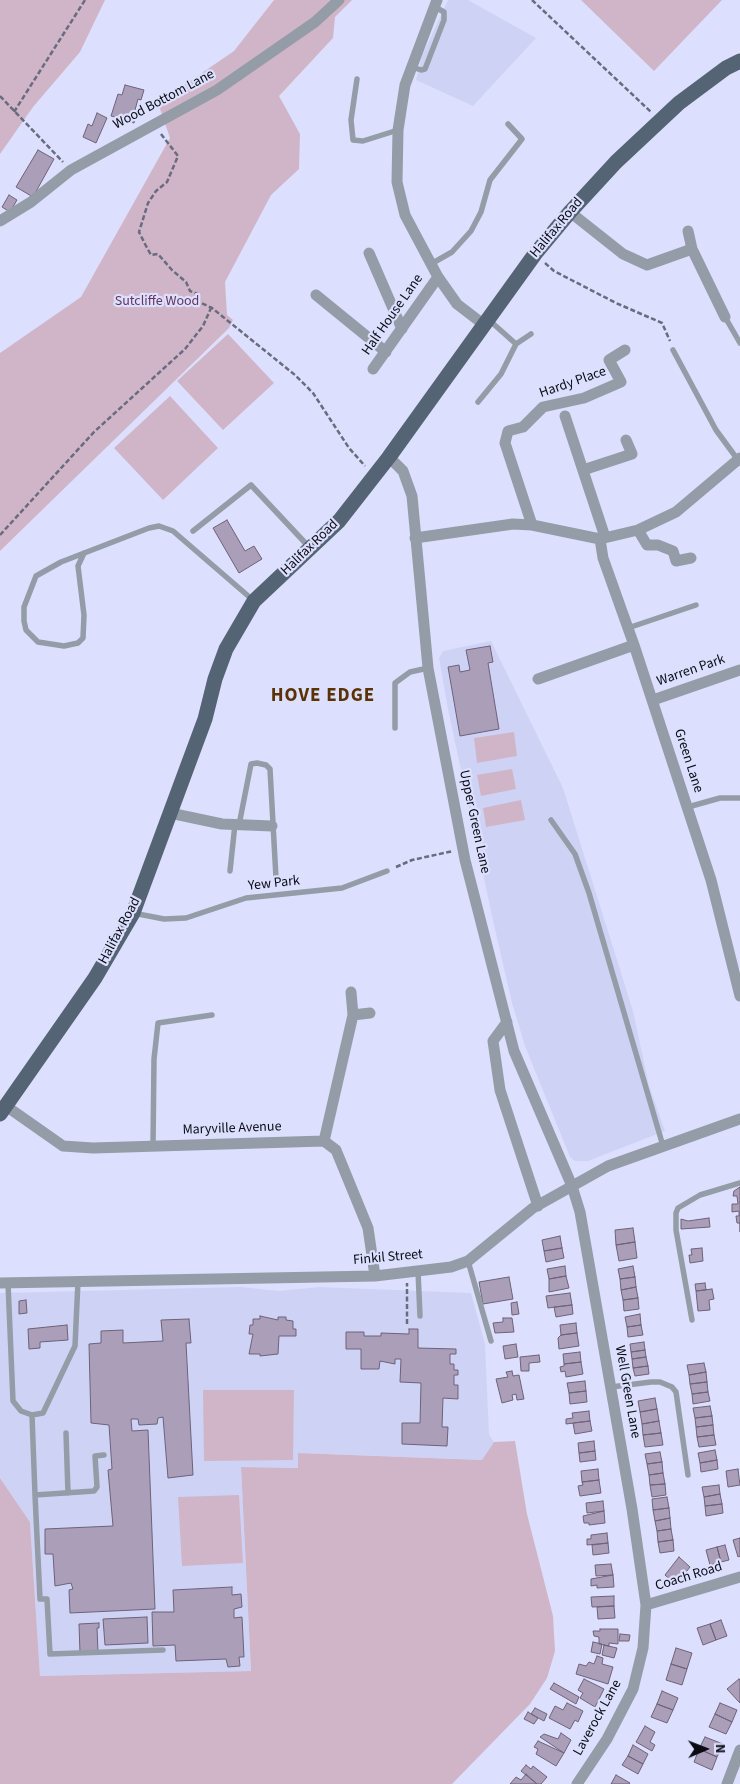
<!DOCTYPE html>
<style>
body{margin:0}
#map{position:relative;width:740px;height:1784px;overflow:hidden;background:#dce0fe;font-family:"Source Sans 3",sans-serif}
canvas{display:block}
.north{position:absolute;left:680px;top:1724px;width:50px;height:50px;-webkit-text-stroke:4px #dce0fe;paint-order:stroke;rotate:89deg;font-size:14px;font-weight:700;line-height:20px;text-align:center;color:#0a0b14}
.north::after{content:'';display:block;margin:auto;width:18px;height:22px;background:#0a0b14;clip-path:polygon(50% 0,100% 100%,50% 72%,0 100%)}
</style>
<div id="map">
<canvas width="740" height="1784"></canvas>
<div class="north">N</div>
</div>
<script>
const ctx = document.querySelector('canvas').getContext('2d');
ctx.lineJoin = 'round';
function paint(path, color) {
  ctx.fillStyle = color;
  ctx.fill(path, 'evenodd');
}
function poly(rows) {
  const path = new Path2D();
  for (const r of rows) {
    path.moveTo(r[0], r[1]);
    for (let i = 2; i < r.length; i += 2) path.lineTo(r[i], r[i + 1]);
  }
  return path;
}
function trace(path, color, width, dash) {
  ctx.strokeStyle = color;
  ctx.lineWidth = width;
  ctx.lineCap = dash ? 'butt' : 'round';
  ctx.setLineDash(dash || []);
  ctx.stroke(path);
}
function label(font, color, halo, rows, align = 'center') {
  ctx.font = font + ' "Source Sans 3",sans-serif';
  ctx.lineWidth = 4.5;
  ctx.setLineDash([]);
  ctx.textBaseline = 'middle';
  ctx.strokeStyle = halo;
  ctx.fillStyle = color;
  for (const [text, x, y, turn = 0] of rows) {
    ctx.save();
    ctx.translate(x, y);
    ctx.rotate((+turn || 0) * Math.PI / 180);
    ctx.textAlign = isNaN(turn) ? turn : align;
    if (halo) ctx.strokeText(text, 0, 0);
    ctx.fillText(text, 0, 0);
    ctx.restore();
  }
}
paint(poly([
 [448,0,468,0,536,38,473,106,416,80,422,56],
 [491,641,563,788,633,1011,649,1086,665,1131,588,1161,575,1161,570,1157,525,1046,512,1003,492,916,448,709,439,658,443,651],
 [241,1287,279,1291,319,1287,471,1293,485,1344,489,1435,494,1442,482,1460,299,1453,298,1468,241,1467,251,1671,40,1676,30,1522,0,1478,0,1293]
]), '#ced3f6');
paint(poly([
 [0,0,105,0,80,52,33,107,0,154],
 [274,0,352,0,335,17,333,38,279,96,300,134,299,169,271,195,225,282,227,315,233,320,229,328,0,551,0,353,81,297,170,138,158,103,234,51],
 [581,0,722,0,654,71],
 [228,334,274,383,223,430,177,381],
 [170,396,218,448,163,500,114,448],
 [514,732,517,756,477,763,474,738],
 [512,769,516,789,481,796,477,775],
 [521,800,525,820,486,827,483,808],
 [203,1390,294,1390,293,1460,204,1461],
 [515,1441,527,1514,553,1616,555,1651,547,1678,530,1704,452,1784,0,1784,0,1478,30,1522,40,1676,251,1671,241,1467,298,1468,298,1453,482,1460,494,1442],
 [239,1495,243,1563,182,1566,178,1497]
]), '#d0b5c8');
const building = poly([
 [125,85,144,90,141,100,138,99,135,110,138,111,134,123,111,116,118,94,122,95,125,85],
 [97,113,107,118,96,143,83,137,88,124,92,126,97,113],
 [38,150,54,159,33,197,16,187,38,150],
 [9,195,17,200,10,212,2,207,9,195],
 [227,520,245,551,254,546,262,559,239,573,213,528,227,520],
 [490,646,493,662,488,663,499,729,460,736,448,667,459,665,460,672,470,670,466,650,490,646],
 [740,1187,740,1232,740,1223,737,1223,736,1216,739,1216,739,1211,732,1212,732,1204,738,1204,737,1196,733,1196,734,1191,740,1187],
 [709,1218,710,1227,681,1229,681,1219,688,1221,709,1218],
 [633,1228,635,1242,616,1245,615,1230,633,1228],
 [560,1236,562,1248,544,1251,542,1240,560,1236],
 [635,1242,637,1258,619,1261,616,1245,635,1242],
 [562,1248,564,1258,546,1262,544,1251,562,1248],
 [702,1248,703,1261,690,1263,689,1255,692,1255,691,1249,702,1248],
 [565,1266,566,1276,549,1279,547,1269,565,1266],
 [633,1266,635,1277,620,1279,618,1269,633,1266],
 [566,1276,569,1288,549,1292,549,1279,566,1276],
 [509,1277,513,1299,483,1304,479,1282,509,1277],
 [635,1277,636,1287,621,1290,620,1279,635,1277],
 [705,1283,706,1290,696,1291,695,1284,705,1283],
 [636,1287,638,1298,623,1300,621,1290,636,1287],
 [712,1289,714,1299,709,1300,710,1310,698,1311,696,1291,712,1289],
 [570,1293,572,1305,548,1308,546,1296,570,1293],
 [638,1298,639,1309,624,1311,623,1300,638,1298],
 [26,1300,27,1313,19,1314,19,1301,26,1300],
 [517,1302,519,1314,512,1315,511,1303,517,1302],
 [572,1305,573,1314,556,1317,554,1307,572,1305],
 [640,1314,641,1325,627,1327,625,1317,640,1314],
 [260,1316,278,1320,278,1317,286,1317,286,1320,293,1321,293,1329,296,1329,296,1336,279,1336,278,1354,260,1356,260,1354,249,1354,253,1334,249,1334,250,1325,253,1325,253,1319,260,1319,260,1316],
 [503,1318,512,1318,514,1332,495,1333,493,1323,503,1322,503,1318],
 [189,1319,191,1343,186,1343,193,1475,168,1478,163,1417,158,1418,157,1424,139,1425,138,1419,131,1419,132,1431,148,1430,155,1609,70,1613,69,1590,73,1589,71,1583,55,1586,53,1554,45,1554,45,1529,113,1526,108,1470,112,1469,109,1425,91,1423,89,1344,101,1343,101,1331,123,1330,123,1343,163,1341,161,1320,189,1319],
 [576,1323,577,1333,561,1335,560,1325,576,1323],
 [67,1325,68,1340,40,1342,40,1348,29,1349,28,1329,67,1325],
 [641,1325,643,1335,628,1337,627,1327,641,1325],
 [409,1329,418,1329,418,1348,456,1349,456,1354,450,1354,450,1364,454,1364,454,1370,458,1370,458,1375,454,1375,454,1385,458,1385,458,1399,443,1398,442,1427,448,1427,447,1446,402,1444,402,1423,420,1423,421,1383,400,1382,401,1359,395,1359,395,1364,380,1361,379,1369,361,1369,361,1349,346,1349,346,1332,364,1332,364,1336,381,1336,381,1333,409,1334,409,1329],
 [577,1333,579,1346,559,1349,558,1338,561,1335,577,1333],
 [644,1342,645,1350,631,1352,630,1344,644,1342],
 [516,1344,518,1357,505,1359,503,1346,516,1344],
 [645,1350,646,1357,632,1359,631,1352,645,1350],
 [580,1352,581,1362,564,1364,563,1354,580,1352],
 [539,1355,540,1362,529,1363,529,1371,521,1371,520,1357,539,1355],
 [646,1357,648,1366,633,1368,632,1359,646,1357],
 [581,1362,583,1374,566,1377,565,1371,561,1372,560,1367,564,1366,564,1364,581,1362],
 [704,1363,706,1372,689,1375,687,1365,704,1363],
 [648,1366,649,1374,635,1376,633,1368,648,1366],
 [512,1371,513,1376,519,1375,524,1399,517,1400,516,1394,512,1395,513,1400,502,1403,496,1379,508,1377,506,1372,512,1371],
 [706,1372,707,1382,690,1384,689,1375,706,1372],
 [585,1381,586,1391,569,1393,567,1383,585,1381],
 [707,1382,708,1392,692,1394,690,1384,707,1382],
 [586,1391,587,1402,570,1404,569,1393,586,1391],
 [708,1392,710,1401,693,1404,692,1394,708,1392],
 [655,1398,657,1409,640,1412,638,1401,655,1398],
 [710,1406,712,1416,695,1418,693,1408,710,1406],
 [657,1409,659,1421,642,1424,640,1412,657,1409],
 [589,1411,590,1421,566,1424,566,1419,573,1418,572,1413,589,1411],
 [712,1416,713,1425,696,1427,695,1418,712,1416],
 [590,1421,592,1431,575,1434,573,1423,590,1421],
 [659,1421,661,1433,643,1435,642,1424,659,1421],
 [713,1425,714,1435,697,1437,696,1427,713,1425],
 [661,1433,663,1445,645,1447,643,1435,661,1433],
 [714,1435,716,1445,699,1447,697,1437,714,1435],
 [594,1441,595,1451,579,1453,578,1443,594,1441],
 [715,1450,717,1460,700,1463,698,1453,715,1450],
 [595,1451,596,1460,580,1462,579,1453,595,1451],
 [660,1452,662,1462,647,1464,645,1454,660,1452],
 [717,1460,718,1469,701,1472,700,1463,717,1460],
 [662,1462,663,1473,649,1475,647,1464,662,1462],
 [598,1469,599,1480,582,1482,581,1471,598,1469],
 [738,1469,740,1485,728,1487,726,1471,738,1469],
 [663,1473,665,1484,650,1485,649,1475,663,1473],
 [599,1480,601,1493,580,1496,578,1486,583,1485,582,1482,599,1480],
 [665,1484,666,1495,652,1497,650,1485,665,1484],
 [719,1485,720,1494,704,1497,702,1487,719,1485],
 [720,1494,722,1504,705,1506,704,1497,720,1494],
 [667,1497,669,1508,653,1510,652,1499,667,1497],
 [603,1501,604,1511,587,1513,586,1503,603,1501],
 [722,1504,723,1513,706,1516,705,1506,722,1504],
 [669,1508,670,1518,655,1521,653,1510,669,1508],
 [604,1511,605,1523,589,1525,589,1523,584,1523,583,1516,604,1511],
 [670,1518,671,1529,657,1531,655,1521,670,1518],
 [671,1529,673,1540,658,1542,657,1531,671,1529],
 [607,1533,608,1543,587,1545,587,1539,591,1539,591,1535,607,1533],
 [740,1538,740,1556,738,1557,733,1540,740,1538],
 [673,1540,674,1551,660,1553,658,1542,673,1540],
 [608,1543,609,1553,593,1555,592,1545,608,1543],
 [725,1545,729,1560,721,1562,717,1547,725,1545],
 [717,1547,721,1562,710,1565,706,1550,717,1547],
 [679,1557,690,1567,676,1585,665,1575,679,1557],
 [611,1564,613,1575,596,1576,595,1565,611,1564],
 [613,1575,614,1587,597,1588,597,1585,591,1586,591,1579,613,1575],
 [232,1587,232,1595,241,1594,242,1607,234,1609,234,1618,242,1617,244,1657,239,1657,240,1666,228,1667,226,1659,176,1661,175,1645,153,1646,152,1612,174,1612,173,1590,232,1587],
 [614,1596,614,1606,592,1607,591,1597,614,1596],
 [614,1606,615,1618,598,1619,597,1607,614,1606],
 [147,1617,148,1643,105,1645,103,1619,147,1617],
 [721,1620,727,1636,716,1640,710,1624,721,1620],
 [99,1623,99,1628,97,1628,98,1652,80,1653,79,1624,99,1623],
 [710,1624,716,1640,703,1645,697,1628,710,1624],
 [600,1629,618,1629,618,1644,609,1643,609,1646,599,1644,599,1637,594,1636,593,1631,600,1631,600,1629],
 [620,1634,630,1635,629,1641,619,1641,620,1634],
 [593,1642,602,1644,600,1654,591,1652,593,1642],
 [604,1645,617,1648,614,1658,602,1655,604,1645],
 [676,1648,692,1653,687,1669,671,1664,676,1648],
 [597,1656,603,1658,602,1664,613,1667,608,1684,576,1674,579,1664,586,1666,589,1662,594,1664,597,1656],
 [671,1664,687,1669,682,1685,666,1680,671,1664],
 [584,1679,604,1689,595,1707,580,1698,583,1693,578,1690,584,1679],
 [739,1679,740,1680,740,1703,727,1689,739,1679],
 [554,1683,579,1697,576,1704,550,1689,554,1683],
 [662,1691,678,1698,673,1710,657,1704,662,1691],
 [567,1703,583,1711,578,1722,575,1720,570,1729,549,1718,555,1706,563,1710,567,1703],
 [720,1703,737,1710,732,1722,715,1714,720,1703],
 [657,1704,673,1710,667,1723,651,1717,657,1704],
 [535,1708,547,1714,544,1721,531,1714,535,1708],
 [528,1712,538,1718,534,1724,524,1719,528,1712],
 [715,1714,732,1722,726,1734,709,1727,715,1714],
 [645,1726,655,1732,650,1742,655,1745,652,1751,636,1742,645,1726],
 [561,1733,571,1740,564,1753,540,1737,544,1734,558,1739,561,1733],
 [705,1737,723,1744,717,1757,699,1749,705,1737],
 [538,1741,564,1753,556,1766,536,1754,538,1749,534,1747,538,1741],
 [633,1745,648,1754,643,1764,628,1756,633,1745],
 [699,1749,717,1757,712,1770,694,1762,699,1749],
 [628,1756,643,1764,638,1774,622,1765,628,1756],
 [526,1765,531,1769,533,1766,547,1777,541,1784,537,1784,521,1771,526,1765],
 [526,1774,537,1784,510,1784,516,1777,521,1780,526,1774],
 [616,1775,630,1783,629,1784,611,1784,616,1775]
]);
paint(building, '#ab9eb8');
trace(building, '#6e627a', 1);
trace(poly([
 [532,0,651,112],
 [0,96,63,162],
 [14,112,85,0],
 [161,134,178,156,167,182,156,191,148,203,139,232,145,244,151,255,158,254,172,270,186,282,190,291,198,294,199,302,212,308,295,375,313,393,349,448,365,466],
 [545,263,554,271,616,303,662,323,670,341],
 [0,535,94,432,185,349,203,326,211,308],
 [396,867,412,860,453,851],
 [407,1324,407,1283]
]), '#696b7e', 2.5, [5, 2.5]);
trace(poly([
 [412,67,421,70,425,69,444,20,444,12,435,7],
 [357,79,351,120,353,140,363,141,398,130],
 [431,264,452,252,471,231,481,212,490,180,522,139,508,124],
 [725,317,740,343],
 [516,344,531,334],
 [673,350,716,430,738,460],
 [478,402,501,374,516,344,489,320],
 [193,531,251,485,310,548],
 [84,553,78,566,84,615,83,638,78,643,64,646,38,642,26,630,24,621,24,607,36,576,61,562,149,528,159,526,173,531,254,601],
 [628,628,696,605],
 [395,728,395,683,410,672,428,668],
 [688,807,720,798,740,798],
 [551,820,575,854,589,893,663,1146],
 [239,825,251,764,257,763,266,765,270,769,276,878],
 [230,871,235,824],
 [133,913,164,919,186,918,246,898,342,888,387,871],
 [153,1146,154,1059,158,1023,212,1015],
 [468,1261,491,1341],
 [418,1271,420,1316],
 [8,1283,13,1401,21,1411,32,1415,43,1413,75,1346,78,1281],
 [692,1320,676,1230,676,1213,678,1208,700,1195,740,1183],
 [611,1387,651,1382,660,1382,672,1387,676,1392,688,1475],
 [32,1415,35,1495,94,1491,97,1487,95,1456,104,1455],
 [66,1433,68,1493],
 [35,1495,40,1599,47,1599,50,1654,163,1650]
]), '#949da7', 5.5);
trace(poly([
 [437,0,405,85,398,130,397,182,405,215,438,277,457,304,483,324],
 [570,212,623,254,647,265,692,249,725,317],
 [0,221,31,202,71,170,217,90,315,22,339,0],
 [688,231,692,249],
 [369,253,402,329],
 [316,295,386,352],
 [373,369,438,277],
 [565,416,605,537],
 [389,457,403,471,412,496,428,668,465,860,514,1051,572,1186,580,1212,632,1509,646,1605,643,1648,633,1689,607,1739,577,1784],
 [583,470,632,454,626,440],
 [532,525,505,443,508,431,523,427,543,407,584,398,621,382,609,360,625,350],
 [638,530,647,545,658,545,673,551,676,561,691,558],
 [415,538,513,524,532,525,600,539,638,530,676,512,740,458],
 [600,539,603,558,634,645,711,880,740,996],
 [538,679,634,645],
 [653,700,740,670],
 [170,813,222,824,272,826],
 [353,1015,370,1013],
 [507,1022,493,1041,500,1090,538,1206],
 [6,1106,63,1146,93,1148,324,1141,336,1150,368,1228,375,1276],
 [324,1141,353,1015,351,992],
 [0,1283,375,1276,451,1267,468,1261,533,1208,608,1166,740,1119],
 [646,1605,740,1577],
 [727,1784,740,1750]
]), '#949da7', 11);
trace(poly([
 [0,1114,95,978,133,913,205,719,215,679,226,649,254,601,339,521,389,457,535,254,570,212,616,162,679,103,726,68,740,61]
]), '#546475', 15);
label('14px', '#0a0b14', '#dce0fe', [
 ["Wood Bottom Lane",164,100,-28],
 ["Halifax Road",557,228,-50],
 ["Half House Lane",393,315,-55],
 ["Hardy Place",573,383,-19],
 ["Halifax Road",310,548,-44],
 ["Warren Park",691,671,-19],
 ["Green Lane",688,761,72],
 ["Upper Green Lane",474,822,78],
 ["Yew Park",274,884,-6],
 ["Halifax Road",120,931,-62],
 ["Maryville Avenue",232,1129,-2],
 ["Finkil Street",388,1258,-5],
 ["Well Green Lane",627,1392,80],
 ["Coach Road",689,1577,-17],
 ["Laverock Lane",598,1718,-61]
]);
label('14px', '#66355b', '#dce0fe', [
 ["Sutcliffe Wood",157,302]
]);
ctx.letterSpacing = '1px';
label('bold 19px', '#5b3205', '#dce0fe', [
 ["HOVE EDGE",323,697]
]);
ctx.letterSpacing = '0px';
</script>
